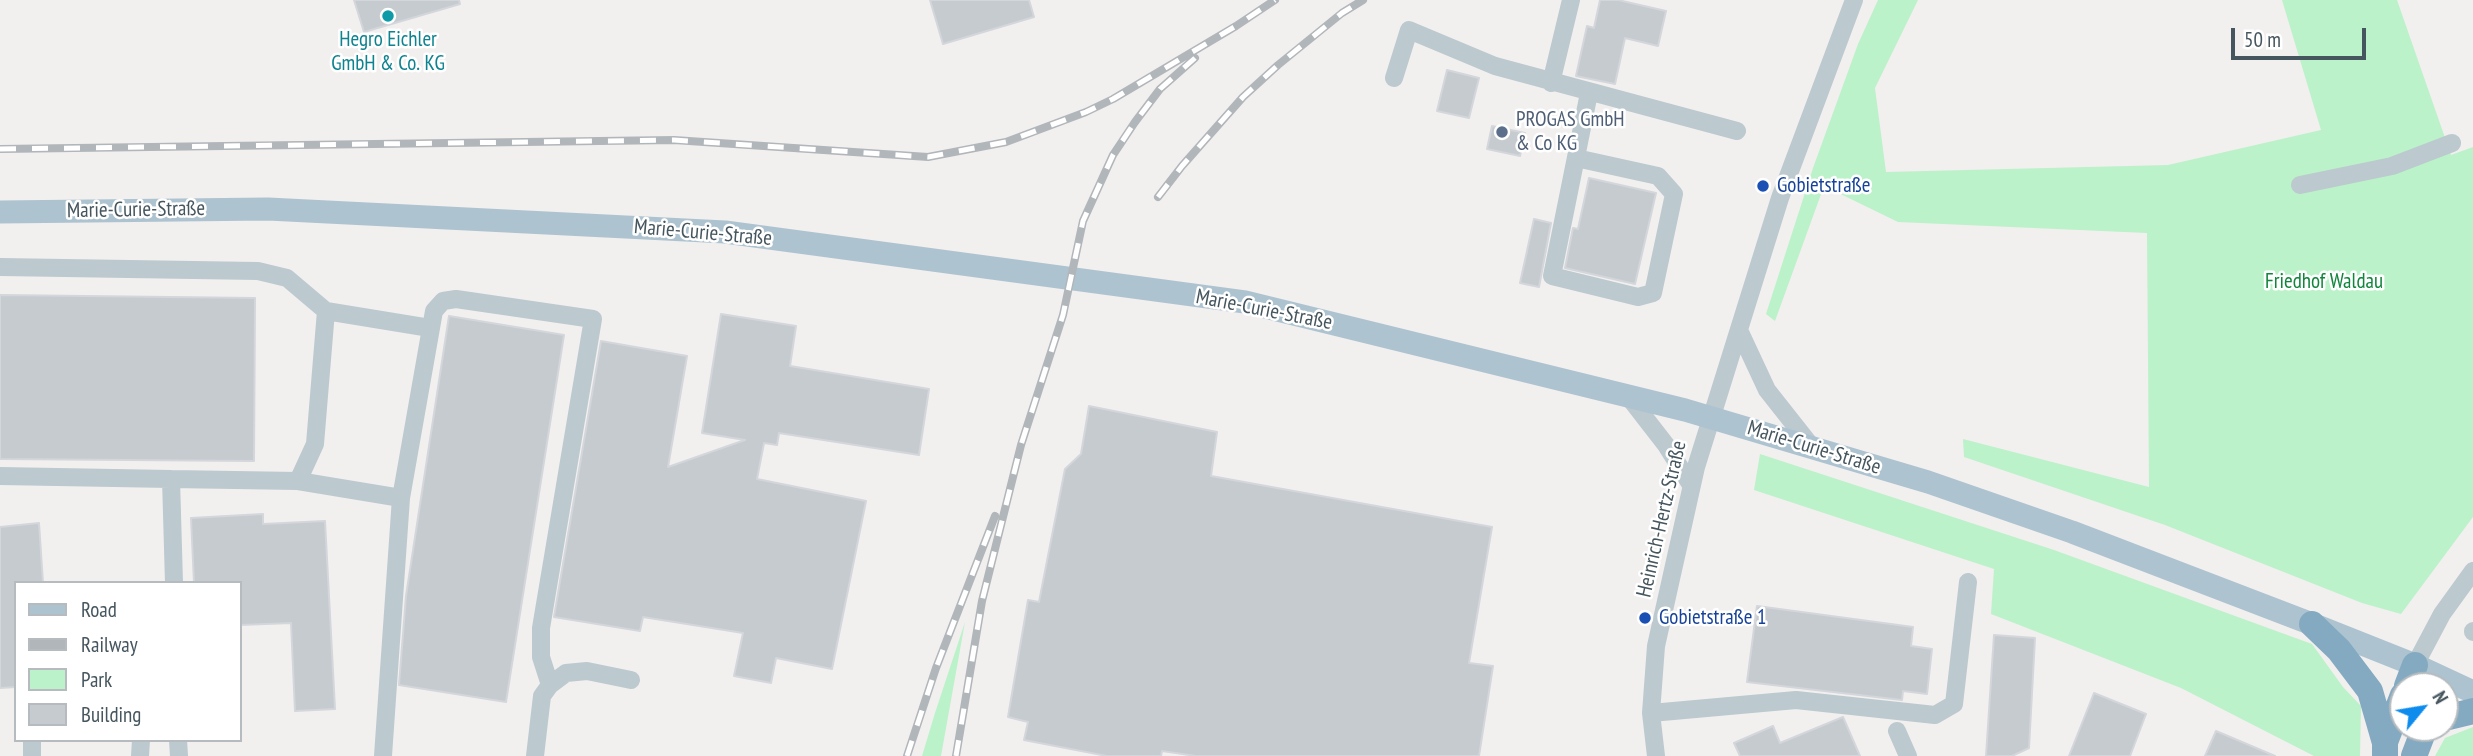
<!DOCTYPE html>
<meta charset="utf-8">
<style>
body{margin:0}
#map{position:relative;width:2473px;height:756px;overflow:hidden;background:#f2efef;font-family:"PT Sans Narrow",sans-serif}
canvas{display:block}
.legend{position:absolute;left:14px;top:581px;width:228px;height:161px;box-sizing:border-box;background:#fff;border:2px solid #b5bbbf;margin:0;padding:9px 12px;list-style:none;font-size:21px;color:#46565e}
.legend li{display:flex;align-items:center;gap:14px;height:35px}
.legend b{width:35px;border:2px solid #b5bbbf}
.north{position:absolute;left:2389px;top:672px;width:70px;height:70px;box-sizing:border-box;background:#fff;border:2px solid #b5bbbf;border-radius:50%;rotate:60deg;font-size:19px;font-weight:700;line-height:28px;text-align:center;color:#46565e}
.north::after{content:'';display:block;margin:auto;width:24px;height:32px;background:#0d8cee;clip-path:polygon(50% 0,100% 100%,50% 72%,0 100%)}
.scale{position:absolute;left:2231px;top:28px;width:135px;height:32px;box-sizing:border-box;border:4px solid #46565e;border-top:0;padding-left:9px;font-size:21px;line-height:24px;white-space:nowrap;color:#46565e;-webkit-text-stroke:5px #fff;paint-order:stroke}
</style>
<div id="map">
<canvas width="2473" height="756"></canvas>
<ul class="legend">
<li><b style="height:9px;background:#adc3d0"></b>Road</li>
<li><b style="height:9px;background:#b1b6ba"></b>Railway</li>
<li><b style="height:19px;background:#bbf2c9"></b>Park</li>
<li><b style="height:19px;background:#c6cbcf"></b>Building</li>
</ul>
<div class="north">N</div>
<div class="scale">50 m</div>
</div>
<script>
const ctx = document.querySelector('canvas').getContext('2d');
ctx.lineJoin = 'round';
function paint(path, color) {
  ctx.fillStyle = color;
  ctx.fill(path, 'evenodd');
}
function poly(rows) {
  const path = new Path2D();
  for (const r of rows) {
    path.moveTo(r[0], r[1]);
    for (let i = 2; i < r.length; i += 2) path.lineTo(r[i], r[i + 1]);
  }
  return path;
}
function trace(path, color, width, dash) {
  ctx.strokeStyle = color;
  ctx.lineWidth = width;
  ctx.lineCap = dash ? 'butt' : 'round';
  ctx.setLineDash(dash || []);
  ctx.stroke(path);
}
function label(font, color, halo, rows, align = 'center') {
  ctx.font = font + ' "PT Sans Narrow",sans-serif';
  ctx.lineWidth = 5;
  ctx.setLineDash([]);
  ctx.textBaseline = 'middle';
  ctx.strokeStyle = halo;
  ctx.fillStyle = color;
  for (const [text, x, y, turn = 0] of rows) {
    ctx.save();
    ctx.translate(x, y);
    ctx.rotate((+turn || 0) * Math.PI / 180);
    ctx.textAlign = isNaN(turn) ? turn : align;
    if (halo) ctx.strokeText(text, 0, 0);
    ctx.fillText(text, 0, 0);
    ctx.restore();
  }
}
paint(poly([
 [1878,0,1918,0,1875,88,1886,172,2168,165,2321,130,2282,0,2397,0,2451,155,2473,147,2473,517,2401,614,2362,603,2165,525,1964,457,1963,439,2149,487,2147,233,1898,222,1824,186,1775,321,1766,314,1813,168,1858,44],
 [1760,454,2054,550,2312,644,2343,687,2361,706,2360,756,2314,756,2181,688,1991,614,1994,569,1754,490],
 [965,622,941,756,922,756,935,713],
 [2473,727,2473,756,2435,756,2445,738]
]), '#bbf2c9');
const building = poly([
 [354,0,459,0,460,4,364,32,354,0],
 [930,0,1029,0,1034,17,943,44,930,0],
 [1600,0,1618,0,1666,11,1658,46,1625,38,1615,84,1576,76,1587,26,1594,28,1600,0],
 [1447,70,1479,78,1469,118,1437,111,1447,70],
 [1492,126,1525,133,1520,156,1487,149,1492,126],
 [1589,178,1656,193,1635,284,1565,268,1573,228,1578,229,1589,178],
 [1534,219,1551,223,1539,287,1520,283,1534,219],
 [0,295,255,298,254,461,0,459,0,295],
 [721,314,796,326,790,366,929,389,919,455,779,433,777,445,764,443,757,479,866,501,832,669,776,658,771,683,734,676,743,633,643,617,640,631,554,617,601,341,687,356,668,467,745,440,702,433,721,314],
 [449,316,564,335,506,702,399,685,406,596,449,316],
 [1089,406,1217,432,1211,476,1492,527,1469,663,1493,666,1479,756,1196,756,1162,751,1161,756,1107,756,1024,740,1028,722,1008,717,1028,600,1039,602,1065,469,1081,454,1089,406],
 [263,514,263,524,325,521,335,709,295,711,291,623,240,625,240,583,194,583,191,518,263,514],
 [39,523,43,583,16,583,16,687,0,688,0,527,39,523],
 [1757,606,1913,627,1911,646,1932,649,1927,694,1903,691,1902,700,1747,682,1757,606],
 [1994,635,2035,638,2029,748,2012,756,1986,756,1994,635],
 [2094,693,2146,714,2130,756,2069,756,2094,693],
 [1843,717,1860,756,1740,756,1734,743,1773,726,1780,743,1843,717],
 [2216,731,2275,756,2205,756,2216,731]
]);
paint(building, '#c6cbcf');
trace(building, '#d3d6db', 2);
trace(poly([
 [1394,78,1409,30,1495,66,1737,131],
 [1551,83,1571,0],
 [1576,158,1658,176,1674,194,1653,293,1638,297,1552,276,1589,93],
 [2300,185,2392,166,2452,143],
 [0,267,258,271,287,278,326,311],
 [1739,330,1767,390,1812,447],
 [1628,396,1666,445,1691,485],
 [0,476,171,479],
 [298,481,315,444,326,311,430,328],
 [401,498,434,311,443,301,456,299,593,319,541,628,541,657,550,685],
 [174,583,171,479,298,481,401,498,383,756],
 [2473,631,2473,632],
 [2415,665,2442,614,2473,571],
 [1651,713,1796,700,1935,715,1954,704,1968,582],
 [1897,731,1908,756],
 [178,740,179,756],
 [32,756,32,740],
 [140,756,141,740],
 [535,756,542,696,550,685,566,673,587,671,631,680],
 [1656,756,1651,713,1656,646,1696,467,1780,198,1854,0]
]), '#bcc9cf', 18);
trace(poly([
 [0,212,268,209,725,232,1245,302,1685,410,1928,482,2072,532,2312,624,2415,665,2473,692]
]), '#adc3d0', 23);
trace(poly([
 [2312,624,2339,650,2370,691,2385,743,2385,756],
 [2407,686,2415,665],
 [2445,718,2473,711],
 [2385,742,2403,695],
 [2414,756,2422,735,2422,728]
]), '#84aac1', 26);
const rail = poly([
 [0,149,674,140,928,157,1006,142,1086,112,1113,99,1236,26,1275,0],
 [1158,197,1182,166,1243,97,1278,65,1342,13,1363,0],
 [907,756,936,668,995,516],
 [956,756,982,601,1021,445,1063,315,1083,221,1113,155,1135,122,1160,89,1195,58]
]);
trace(rail, '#b1b6ba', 8);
trace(rail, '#fff', 5, [16]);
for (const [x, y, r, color] of [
 [388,16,7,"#0f9aa8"],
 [1502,132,7,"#5c6f8a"],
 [1763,186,7,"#1a4fb4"],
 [1645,618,7,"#1a4fb4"]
]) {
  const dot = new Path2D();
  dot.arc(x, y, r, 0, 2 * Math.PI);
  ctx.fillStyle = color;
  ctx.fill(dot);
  trace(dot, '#fff', 2.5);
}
label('21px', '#0d838f', '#fff', [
 ["Hegro Eichler",388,40],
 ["GmbH & Co. KG",388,64]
]);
label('21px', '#4e5e75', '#fff', [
 ["PROGAS GmbH",1516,120],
 ["& Co KG",1516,144]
], 'left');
label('21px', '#164399', '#fff', [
 ["Gobietstraße",1777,186],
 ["Gobietstraße 1",1659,618]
], 'left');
label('21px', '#46565e', '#fff', [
 ["Marie-Curie-Straße",136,210,-1],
 ["Marie-Curie-Straße",703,233,5],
 ["Marie-Curie-Straße",1264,310,11],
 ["Marie-Curie-Straße",1814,448,17],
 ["Heinrich-Hertz-Straße",1662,519,-77]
]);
label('21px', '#11853c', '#fff', [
 ["Friedhof Waldau",2324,282]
]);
</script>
